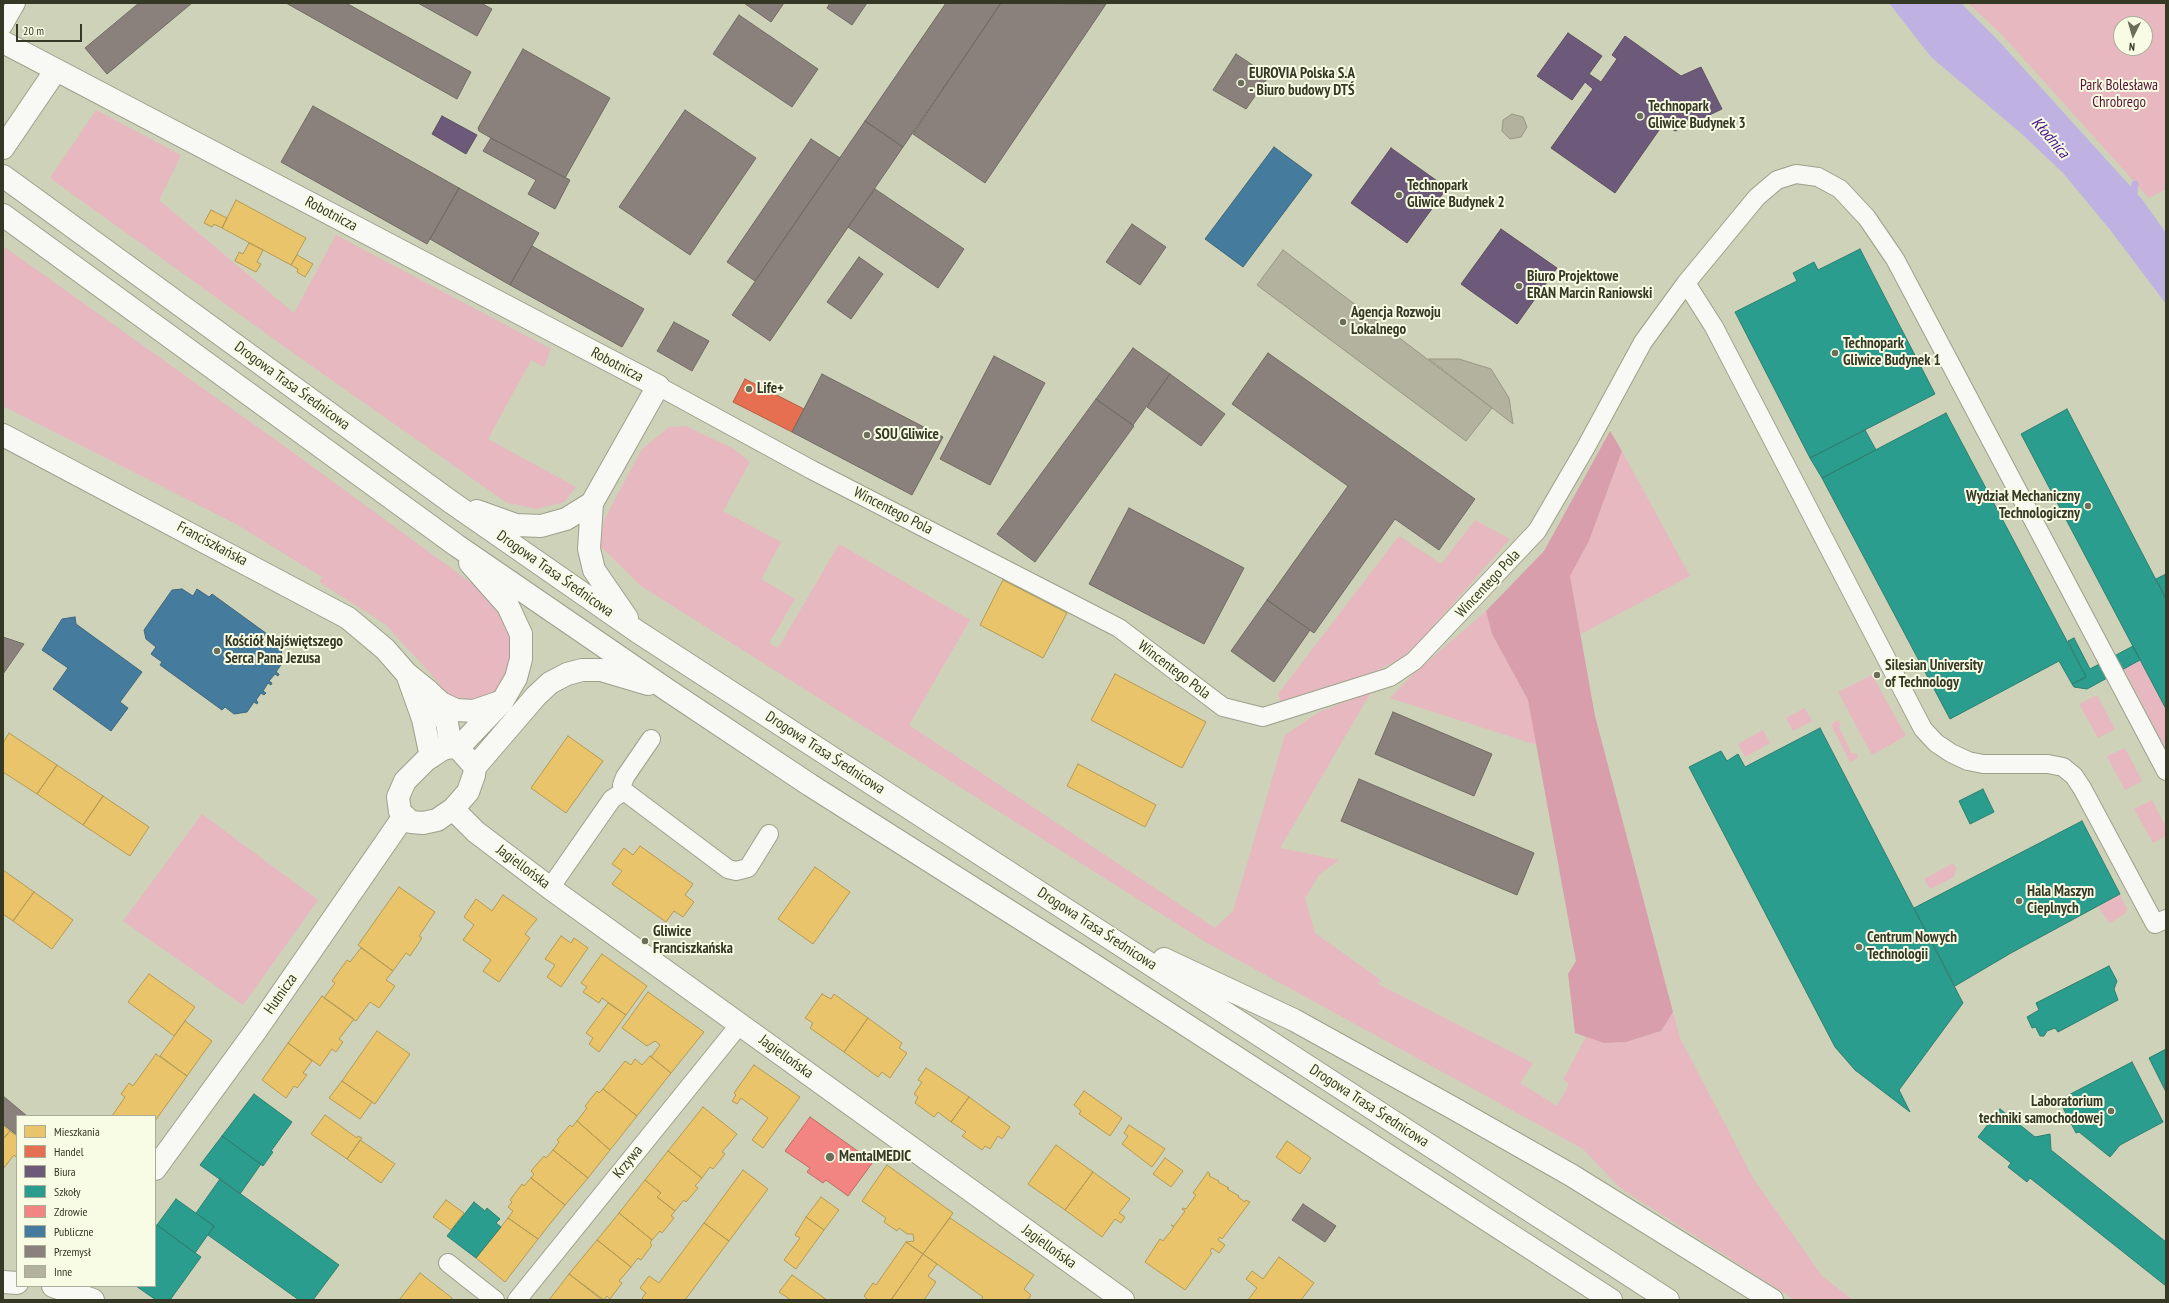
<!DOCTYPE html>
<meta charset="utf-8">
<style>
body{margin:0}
#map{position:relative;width:2169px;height:1303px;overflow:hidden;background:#ced2b8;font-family:"PT Sans Narrow",sans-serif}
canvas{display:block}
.frame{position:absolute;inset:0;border:4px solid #353825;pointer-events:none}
.legend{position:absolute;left:16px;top:1115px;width:140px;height:172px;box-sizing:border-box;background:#f8fce4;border:1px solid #aaae98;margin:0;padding:5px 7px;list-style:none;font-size:12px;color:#353825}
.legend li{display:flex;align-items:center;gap:8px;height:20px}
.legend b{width:20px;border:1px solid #aaae98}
.north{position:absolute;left:2113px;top:16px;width:40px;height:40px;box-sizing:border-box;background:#f8fce4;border:1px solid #aaae98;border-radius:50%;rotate:185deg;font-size:11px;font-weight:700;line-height:16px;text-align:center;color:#353825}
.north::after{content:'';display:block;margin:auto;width:14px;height:18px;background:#6b6e58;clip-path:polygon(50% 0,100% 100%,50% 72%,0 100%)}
.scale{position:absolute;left:16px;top:24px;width:66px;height:18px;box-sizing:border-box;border:2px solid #353825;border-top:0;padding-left:5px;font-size:12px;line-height:14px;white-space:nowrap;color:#353825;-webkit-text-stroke:3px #f8fce4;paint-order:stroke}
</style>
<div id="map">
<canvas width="2169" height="1303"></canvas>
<div class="frame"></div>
<ul class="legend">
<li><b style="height:11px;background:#e9c46a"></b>Mieszkania</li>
<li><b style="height:11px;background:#e76f51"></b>Handel</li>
<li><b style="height:11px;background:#6d597a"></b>Biura</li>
<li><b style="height:11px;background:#2a9d8f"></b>Szkoły</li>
<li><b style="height:11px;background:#f28482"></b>Zdrowie</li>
<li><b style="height:11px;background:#457b9d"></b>Publiczne</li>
<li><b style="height:11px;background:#8a817c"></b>Przemysł</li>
<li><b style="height:11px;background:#b2b29e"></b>Inne</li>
</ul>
<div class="north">N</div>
<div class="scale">20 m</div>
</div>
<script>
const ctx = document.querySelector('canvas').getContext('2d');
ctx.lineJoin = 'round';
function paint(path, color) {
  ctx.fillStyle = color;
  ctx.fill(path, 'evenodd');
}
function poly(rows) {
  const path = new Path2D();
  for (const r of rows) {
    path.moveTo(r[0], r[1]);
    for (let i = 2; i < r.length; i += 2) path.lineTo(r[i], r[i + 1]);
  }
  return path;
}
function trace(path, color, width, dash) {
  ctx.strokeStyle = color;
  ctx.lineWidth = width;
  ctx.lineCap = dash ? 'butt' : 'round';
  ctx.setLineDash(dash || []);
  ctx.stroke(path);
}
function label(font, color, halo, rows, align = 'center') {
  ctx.font = font + ' "PT Sans Narrow",sans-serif';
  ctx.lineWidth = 4;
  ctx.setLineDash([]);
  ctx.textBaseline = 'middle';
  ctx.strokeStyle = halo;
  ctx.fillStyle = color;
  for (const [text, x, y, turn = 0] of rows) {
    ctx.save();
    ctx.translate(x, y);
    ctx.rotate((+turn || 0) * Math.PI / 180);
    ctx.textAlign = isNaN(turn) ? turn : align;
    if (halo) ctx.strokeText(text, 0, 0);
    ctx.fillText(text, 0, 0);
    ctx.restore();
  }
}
paint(poly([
 [1968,3,2166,3,2166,189,2149,198,2002,35],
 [2121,24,2145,24,2145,48,2121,48],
 [96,110,181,155,159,200,294,313,336,235,551,349,544,367,531,360,488,439,576,487,564,502,537,509,507,503,296,355,50,178],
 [3,246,294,453,493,599,506,616,514,647,510,672,497,692,481,702,461,702,448,695,430,673,385,624,319,582,322,577,236,524,3,406],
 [686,426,734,449,750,462,723,511,781,542,761,579,795,599,769,643,778,648,839,544,970,620,909,725,1215,928,1233,911,1285,735,1319,712,1371,692,1280,848,1339,860,1319,875,1305,898,1315,933,1382,981,1376,983,1533,1063,1520,1083,1557,1106,1569,1084,1563,1079,1586,1037,1604,1043,1626,1042,1661,1031,1673,1012,1680,1038,1753,1178,1822,1276,1853,1300,1795,1300,1620,1188,1583,1149,1209,944,641,586,600,546,604,520,642,449,669,427],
 [1622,451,1690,576,1581,634,1570,576,1589,541],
 [1475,520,1510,539,1407,656,1357,680,1281,703,1278,694,1399,536,1441,564],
 [1486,611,1492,634,1528,700,1537,745,1390,698,1411,676],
 [2140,660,2166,709,2166,750,2124,669],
 [1872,675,1906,736,1872,755,1838,692],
 [2097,695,2115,729,2098,738,2079,704],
 [1805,708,1812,721,1793,731,1786,718],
 [1838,720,1841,725,1839,727,1852,754,1856,753,1858,758,1850,762,1831,724],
 [1763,730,1770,743,1745,757,1738,744],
 [2125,748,2142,781,2125,790,2107,756],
 [2152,800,2166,827,2166,836,2153,843,2134,809],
 [202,814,318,900,243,1005,123,921],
 [1953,863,1956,868,1954,877,1930,889,1924,879],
 [2120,894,2127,909,2125,914,2110,923,2098,907]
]), '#e7b8bf');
paint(poly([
 [1610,431,1622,451,1589,541,1570,576,1595,716,1673,1012,1661,1031,1626,1042,1604,1043,1575,1033,1568,974,1576,961,1528,700,1492,634,1486,611,1544,551]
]), '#d89eac');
paint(poly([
 [1889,3,1961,3,1996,38,2142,199,2166,233,2166,304,2111,231,2063,173,2023,135,1931,57]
]), '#bfb2e3');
const homes = poly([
 [236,200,306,238,291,265,222,228,236,200],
 [211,210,227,218,222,228,214,224,212,227,204,223,211,210],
 [249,243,263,250,257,262,261,264,256,272,235,261,239,252,243,254,249,243],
 [297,255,313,264,305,277,297,272,298,269,291,265,297,255],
 [1003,580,1067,613,1043,658,980,625,1003,580],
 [1115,674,1206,722,1182,768,1091,720,1115,674],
 [9,733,57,765,37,794,3,772,3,743,9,733],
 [568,736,603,761,566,813,531,788,568,736],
 [1078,764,1156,805,1145,827,1067,786,1078,764],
 [57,765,103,796,83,825,37,794,57,765],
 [103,796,149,827,130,856,83,825,103,796],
 [640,846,693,884,685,895,694,902,683,917,674,911,666,922,612,884,622,871,612,864,624,848,633,855,640,846],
 [815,867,850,892,813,944,778,919,815,867],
 [3,870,34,892,13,921,3,914,3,870],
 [399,887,435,912,419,936,422,938,410,956,406,953,393,971,358,945,399,887],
 [34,892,73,920,52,949,13,921,34,892],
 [503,895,537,919,525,934,530,938,499,982,483,971,491,960,463,940,474,925,464,917,476,899,492,911,503,895],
 [561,936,571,943,574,938,588,948,561,987,547,977,555,965,545,959,561,936],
 [361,948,393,971,386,980,395,986,379,1008,370,1002,356,1021,324,998,335,983,332,981,347,960,350,962,361,948],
 [602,954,647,986,626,1015,602,998,599,1003,583,992,587,987,581,983,602,954],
 [149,974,195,1007,174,1036,128,1002,149,974],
 [648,992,704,1032,671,1073,651,1057,660,1045,655,1041,647,1046,622,1028,648,992],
 [822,994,831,999,834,994,868,1018,844,1052,810,1028,813,1023,805,1018,822,994],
 [322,996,354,1019,339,1039,343,1042,336,1052,332,1049,320,1066,288,1043,322,996],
 [608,1003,626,1015,599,1052,589,1044,593,1038,586,1033,608,1003],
 [868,1018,902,1043,899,1048,907,1053,890,1078,882,1072,878,1077,844,1052,868,1018],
 [185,1021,212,1041,187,1076,160,1056,185,1021],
 [377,1031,410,1054,375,1104,342,1081,377,1031],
 [288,1043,312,1061,303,1073,307,1075,297,1088,294,1086,286,1098,262,1080,288,1043],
 [156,1054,187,1076,155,1121,155,1116,112,1116,125,1097,121,1094,129,1083,133,1086,156,1054],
 [650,1056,671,1073,637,1116,603,1089,625,1061,631,1065,635,1059,642,1065,650,1056],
 [754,1065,800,1097,763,1148,752,1140,768,1118,741,1098,737,1104,732,1101,736,1095,734,1093,754,1065],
 [926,1068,969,1097,951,1122,938,1112,934,1117,915,1103,918,1097,914,1094,922,1082,918,1080,926,1068],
 [342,1081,372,1102,360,1119,329,1098,342,1081],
 [603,1089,637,1116,610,1150,577,1121,587,1108,585,1106,597,1091,599,1093,603,1089],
 [1084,1091,1122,1118,1110,1136,1079,1114,1081,1111,1074,1105,1084,1091],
 [969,1097,1010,1127,1002,1139,998,1136,990,1149,985,1146,982,1150,962,1136,966,1132,951,1122,969,1097],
 [703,1107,737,1134,722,1152,725,1154,713,1169,710,1167,702,1178,668,1151,703,1107],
 [325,1115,357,1138,358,1136,362,1138,347,1159,311,1134,325,1115],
 [577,1121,610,1150,588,1178,553,1150,559,1142,557,1140,570,1125,572,1127,577,1121],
 [3,1125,10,1131,3,1139,3,1125],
 [1129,1125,1165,1149,1152,1167,1122,1144,1128,1136,1124,1133,1129,1125],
 [10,1131,17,1136,17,1158,14,1155,3,1169,3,1139,10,1131],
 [360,1140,395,1164,381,1183,347,1159,360,1140],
 [1287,1141,1311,1158,1300,1174,1276,1157,1287,1141],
 [1056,1145,1093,1172,1065,1210,1028,1184,1056,1145],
 [553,1150,588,1178,565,1205,531,1178,534,1174,531,1171,544,1156,546,1158,553,1150],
 [668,1151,702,1178,695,1186,698,1188,686,1202,684,1200,675,1211,657,1197,661,1193,645,1180,668,1151],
 [1165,1158,1183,1171,1171,1187,1153,1174,1165,1158],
 [887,1165,953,1213,923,1254,906,1242,914,1241,913,1234,907,1234,899,1228,897,1231,884,1222,886,1218,862,1201,887,1165],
 [743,1170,768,1189,729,1241,704,1223,743,1170],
 [1093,1172,1130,1199,1119,1213,1125,1217,1121,1223,1115,1219,1102,1237,1065,1210,1093,1172],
 [1208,1172,1210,1174,1209,1176,1219,1181,1218,1182,1229,1188,1227,1189,1239,1196,1238,1197,1245,1202,1246,1200,1250,1202,1222,1239,1220,1237,1218,1240,1225,1245,1219,1253,1212,1248,1210,1251,1212,1253,1185,1290,1145,1262,1160,1239,1163,1241,1174,1227,1171,1225,1174,1226,1185,1211,1182,1209,1183,1208,1186,1209,1196,1195,1193,1193,1208,1172],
 [531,1178,565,1205,538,1239,508,1218,513,1211,508,1207,512,1202,510,1200,522,1184,524,1186,531,1178],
 [645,1180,661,1193,657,1197,675,1211,671,1216,674,1218,662,1233,660,1231,652,1240,619,1213,645,1180],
 [821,1197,839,1210,824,1230,806,1217,821,1197],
 [446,1200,464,1213,451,1230,433,1217,446,1200],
 [619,1213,652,1240,650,1243,652,1245,641,1260,638,1258,631,1267,597,1240,619,1213],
 [806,1217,824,1230,796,1269,784,1260,800,1238,795,1235,806,1217],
 [508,1218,538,1239,505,1282,476,1258,508,1218],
 [950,1218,1034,1275,1024,1289,1031,1295,1028,1300,981,1300,983,1297,923,1254,950,1218],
 [704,1223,729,1241,685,1300,644,1300,642,1298,646,1293,640,1288,649,1276,659,1283,704,1223],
 [597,1240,631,1267,619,1281,622,1283,610,1299,607,1296,604,1300,569,1274,597,1240],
 [906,1242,923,1254,891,1300,866,1300,867,1299,864,1296,873,1283,876,1285,906,1242],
 [923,1254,937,1264,928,1276,936,1282,924,1300,891,1300,923,1254],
 [1279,1257,1314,1283,1301,1300,1248,1300,1257,1288,1246,1279,1252,1271,1263,1279,1279,1257],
 [420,1273,452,1298,451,1300,399,1300,420,1273],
 [569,1274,602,1300,549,1300,569,1274],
 [792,1275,827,1300,791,1300,779,1292,792,1275]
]);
paint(homes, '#e9c46a');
trace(homes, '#b39a55', 1);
const shops = poly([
 [745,379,804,409,792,432,733,402,745,379]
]);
paint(shops, '#e76f51');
trace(shops, '#b25e44', 1);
const offices = poly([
 [1568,33,1602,56,1589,74,1601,82,1617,59,1612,55,1625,36,1681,76,1701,67,1722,109,1675,131,1664,123,1615,193,1551,148,1593,89,1585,82,1572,100,1537,76,1568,33],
 [442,116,477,135,466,154,432,134,442,116],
 [1391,148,1447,188,1407,243,1351,203,1391,148],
 [1501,229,1557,268,1517,324,1461,284,1501,229]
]);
paint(offices, '#6d597a');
trace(offices, '#5c4f60', 1);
const schools = poly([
 [1860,249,1935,394,1810,458,1735,312,1797,281,1793,273,1814,262,1818,270,1860,249],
 [2067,409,2166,599,2166,709,2021,434,2067,409],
 [1946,413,2086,677,2072,684,2059,661,1950,719,1822,478,1946,413],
 [1865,430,1876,450,1822,478,1810,458,1865,430],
 [2166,574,2166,599,2156,579,2166,574],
 [2074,638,2090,669,2133,646,2140,660,2087,689,2074,687,2072,684,2086,677,2068,641,2074,638],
 [1820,728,1963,1003,1899,1090,1910,1112,1855,1070,1835,1047,1689,767,1721,751,1727,761,1738,754,1745,767,1820,728],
 [1983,789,1994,812,1970,824,1959,801,1983,789],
 [2082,821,2120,894,2011,953,1955,986,1914,908,2082,821],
 [2109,966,2117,981,2114,989,2118,1000,2058,1032,2055,1028,2047,1031,2044,1036,2040,1036,2037,1030,2036,1027,2032,1028,2027,1017,2039,1010,2036,1003,2109,966],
 [2166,1049,2166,1092,2149,1058,2166,1049],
 [2132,1062,2163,1122,2120,1145,2110,1157,2079,1132,2076,1133,2059,1100,2132,1062],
 [254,1094,292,1122,271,1151,273,1152,263,1166,222,1136,254,1094],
 [2000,1109,2035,1137,2050,1134,2051,1150,2166,1242,2166,1286,2030,1178,2027,1182,2008,1167,2011,1163,1978,1137,2000,1109],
 [222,1136,261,1164,240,1194,200,1165,222,1136],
 [220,1179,339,1265,313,1300,299,1300,208,1235,214,1226,196,1213,220,1179],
 [176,1199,214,1226,195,1253,157,1225,176,1199],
 [474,1202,485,1211,487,1208,500,1219,496,1223,501,1227,476,1258,447,1236,474,1202],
 [157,1225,201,1257,170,1300,156,1300,136,1286,155,1286,155,1228,157,1225]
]);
paint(schools, '#2a9d8f');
trace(schools, '#2d7f6f', 1);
const health = poly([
 [810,1117,873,1162,848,1196,826,1180,823,1183,807,1172,810,1168,785,1151,810,1117]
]);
paint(health, '#f28482');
trace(health, '#b96d66', 1);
const public = poly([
 [1274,147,1312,175,1243,267,1205,239,1274,147],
 [182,589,193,596,197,589,209,597,212,594,274,639,272,642,281,649,283,662,276,672,279,674,278,676,275,674,269,681,272,683,271,685,268,683,263,691,266,693,264,695,261,693,256,700,258,702,257,704,254,702,247,712,234,714,225,707,222,710,160,665,162,662,151,654,156,647,146,639,144,630,172,590,182,589],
 [75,617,76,624,142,672,120,702,128,708,111,731,53,689,68,668,42,650,62,619,75,617]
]);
paint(public, '#457b9d');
trace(public, '#406779', 1);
const industry = poly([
 [139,3,192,3,107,74,85,48,139,3],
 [286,3,346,3,471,72,457,99,286,3],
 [418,3,481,3,492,9,477,36,418,3],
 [744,3,784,3,771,22,744,3],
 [830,3,867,3,852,25,827,8,830,3],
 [946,3,1001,3,903,147,865,121,946,3],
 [1001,3,1106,4,985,183,913,134,1001,3],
 [739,15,818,69,792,107,713,54,739,15],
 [523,49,610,98,565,178,491,138,479,131,478,128,523,49],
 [1236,54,1269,76,1246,109,1213,90,1236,54],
 [313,106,459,188,427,244,281,162,313,106],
 [685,110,756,158,690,255,619,207,685,110],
 [865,121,903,147,770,341,732,315,865,121],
 [491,138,570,180,555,209,528,194,536,180,483,151,491,138],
 [811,139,840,158,755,281,727,262,811,139],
 [459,188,539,233,510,285,430,239,459,188],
 [875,189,964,249,938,288,848,227,875,189],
 [1132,224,1166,247,1140,285,1106,262,1132,224],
 [532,246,644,309,622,347,510,285,532,246],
 [859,257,883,274,851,319,827,302,859,257],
 [674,322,709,341,692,371,657,351,674,322],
 [1133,348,1170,374,1133,425,1096,399,1133,348],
 [1268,353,1475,499,1439,550,1395,519,1314,633,1267,600,1348,486,1232,404,1268,353],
 [994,356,1045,383,990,485,940,459,994,356],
 [822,374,943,437,912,495,792,432,822,374],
 [1170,374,1225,414,1201,446,1147,407,1170,374],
 [1096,399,1134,426,1035,562,997,534,1096,399],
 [1129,508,1244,568,1204,644,1089,584,1129,508],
 [1267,600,1310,630,1274,682,1231,651,1267,600],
 [3,637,24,644,3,674,3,637],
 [1393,712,1492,754,1474,796,1375,754,1393,712],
 [1359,779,1534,853,1517,895,1341,821,1359,779],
 [3,1096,27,1116,17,1116,17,1135,3,1124,3,1096],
 [1303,1204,1336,1226,1325,1242,1292,1220,1303,1204]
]);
paint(industry, '#8a817c');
trace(industry, '#706b62', 1);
trace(poly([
 [2133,200,2135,184]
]), '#bfb2e3', 7);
const building = poly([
 [1512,114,1523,117,1527,127,1521,137,1510,139,1502,131,1503,120,1512,114],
 [1283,250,1492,408,1466,441,1257,285,1283,250],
 [1429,359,1459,359,1491,369,1509,398,1513,424,1429,359]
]);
paint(building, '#b2b29e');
trace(building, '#979782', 1);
const minor = poly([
 [3,26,16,3],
 [1686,283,1714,327,1923,729,1936,743,1951,753,1968,761,1983,764,2048,764,2063,767,2074,776,2082,788,2155,924,2166,919],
 [658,386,812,470,1119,628,1223,707,1263,717,1390,677,1414,661,1537,531,1586,447,1643,342,1686,283,1757,197,1777,180,1796,174,1818,177,1840,189,1867,218,1895,259,2166,771],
 [651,739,625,777,622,785,624,791,728,869,736,871,748,868,769,834],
 [550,888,612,799,624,791],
 [448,1263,495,1300],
 [517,1300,740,1024]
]);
const tertiary = poly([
 [3,42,658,386],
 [3,148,56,70],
 [3,435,348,618,385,649,406,673,427,690,447,723,451,747],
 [407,674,423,719,431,757],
 [451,747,458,748,475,767,474,775,468,792,453,809,437,820,423,823,411,822,400,812,398,797,405,781,426,760,443,749,451,747],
 [453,809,476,832,550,888,1123,1300],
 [155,1169,257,1029,404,816],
 [3,1282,17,1283],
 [53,1286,93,1300]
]);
const primary = poly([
 [3,176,451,502,638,632,1668,1300],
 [3,215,456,545,666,689,810,785,1075,953,1611,1300],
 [592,503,589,549,594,570,627,618],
 [477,511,516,525,541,526,566,519,592,503,658,386],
 [427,690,441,703,456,710,474,711,500,702],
 [458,748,502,702,516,678,521,659,521,634,508,606,470,563],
 [475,767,536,696,550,683,567,674,582,670,601,670,648,684],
 [1164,959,1294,1020,1453,1108,1571,1175,1772,1300]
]);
trace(minor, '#9da08b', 20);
trace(tertiary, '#9da08b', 24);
trace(primary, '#9da08b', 24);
trace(minor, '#f8f8f4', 18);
trace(tertiary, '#f8f8f4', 22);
trace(primary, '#f8f8f4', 22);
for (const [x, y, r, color] of [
 [1241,83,4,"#6b6e58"],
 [1640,116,4,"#6b6e58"],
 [1399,195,4,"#6b6e58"],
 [1519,286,4,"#6b6e58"],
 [1343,322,4,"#6b6e58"],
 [1835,353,4,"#6b6e58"],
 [749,389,4,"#6b6e58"],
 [867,435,4,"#6b6e58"],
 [2088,506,4,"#6b6e58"],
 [217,651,4,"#6b6e58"],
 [1877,675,4,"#6b6e58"],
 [2019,901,4,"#6b6e58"],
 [645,941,4,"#6b6e58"],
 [1859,947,4,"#6b6e58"],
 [2111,1111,4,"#6b6e58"],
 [830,1157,5,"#6b6e58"]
]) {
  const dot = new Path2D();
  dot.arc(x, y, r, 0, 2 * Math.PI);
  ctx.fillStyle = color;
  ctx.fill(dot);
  trace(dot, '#f8fce4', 1.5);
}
label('bold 15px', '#353825', '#f8fce4', [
 ["EUROVIA Polska S.A",1249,74],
 ["- Biuro budowy DTŚ",1249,91],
 ["Technopark",1648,107],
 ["Gliwice Budynek 3",1648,124],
 ["Technopark",1407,186],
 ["Gliwice Budynek 2",1407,203],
 ["Biuro Projektowe",1527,277],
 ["ERAN Marcin Raniowski",1527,294],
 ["Agencja Rozwoju",1351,313],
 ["Lokalnego",1351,330],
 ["Technopark",1843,344],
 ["Gliwice Budynek 1",1843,361],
 ["Life+",757,389],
 ["SOU Gliwice",875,435],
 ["Wydział Mechaniczny",2080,497,"right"],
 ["Technologiczny",2080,514,"right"],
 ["Kościół Najświętszego",225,642],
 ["Serca Pana Jezusa",225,659],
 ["Silesian University",1885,666],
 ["of Technology",1885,683],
 ["Hala Maszyn",2027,892],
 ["Cieplnych",2027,909],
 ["Gliwice",653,932],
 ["Franciszkańska",653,949],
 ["Centrum Nowych",1867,938],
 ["Technologii",1867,955],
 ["Laboratorium",2103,1102,"right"],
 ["techniki samochodowej",2103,1119,"right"],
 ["MentalMEDIC",839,1157]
], 'left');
label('15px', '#561334', '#f8fce4', [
 ["Park Bolesława",2119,86],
 ["Chrobrego",2119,103]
]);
label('15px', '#353825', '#f8fce4', [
 ["Robotnicza",331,214,28],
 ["Robotnicza",617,365,28],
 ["Drogowa Trasa Średnicowa",292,386,36],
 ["Wincentego Pola",893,511,27],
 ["Franciszkańska",212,544,28],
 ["Drogowa Trasa Średnicowa",555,574,35],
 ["Wincentego Pola",1488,584,-47],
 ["Wincentego Pola",1174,670,37],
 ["Drogowa Trasa Średnicowa",825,753,33],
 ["Jagiellońska",523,867,37],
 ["Drogowa Trasa Średnicowa",1097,929,33],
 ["Hutnicza",281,994,-55],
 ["Jagiellońska",786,1057,36],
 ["Drogowa Trasa Średnicowa",1369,1106,33],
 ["Krzywa",628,1162,-51],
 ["Jagiellońska",1049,1247,36]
]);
label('italic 16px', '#461489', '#f8fce4', [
 ["Kłodnica",2050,138,49]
]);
</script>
